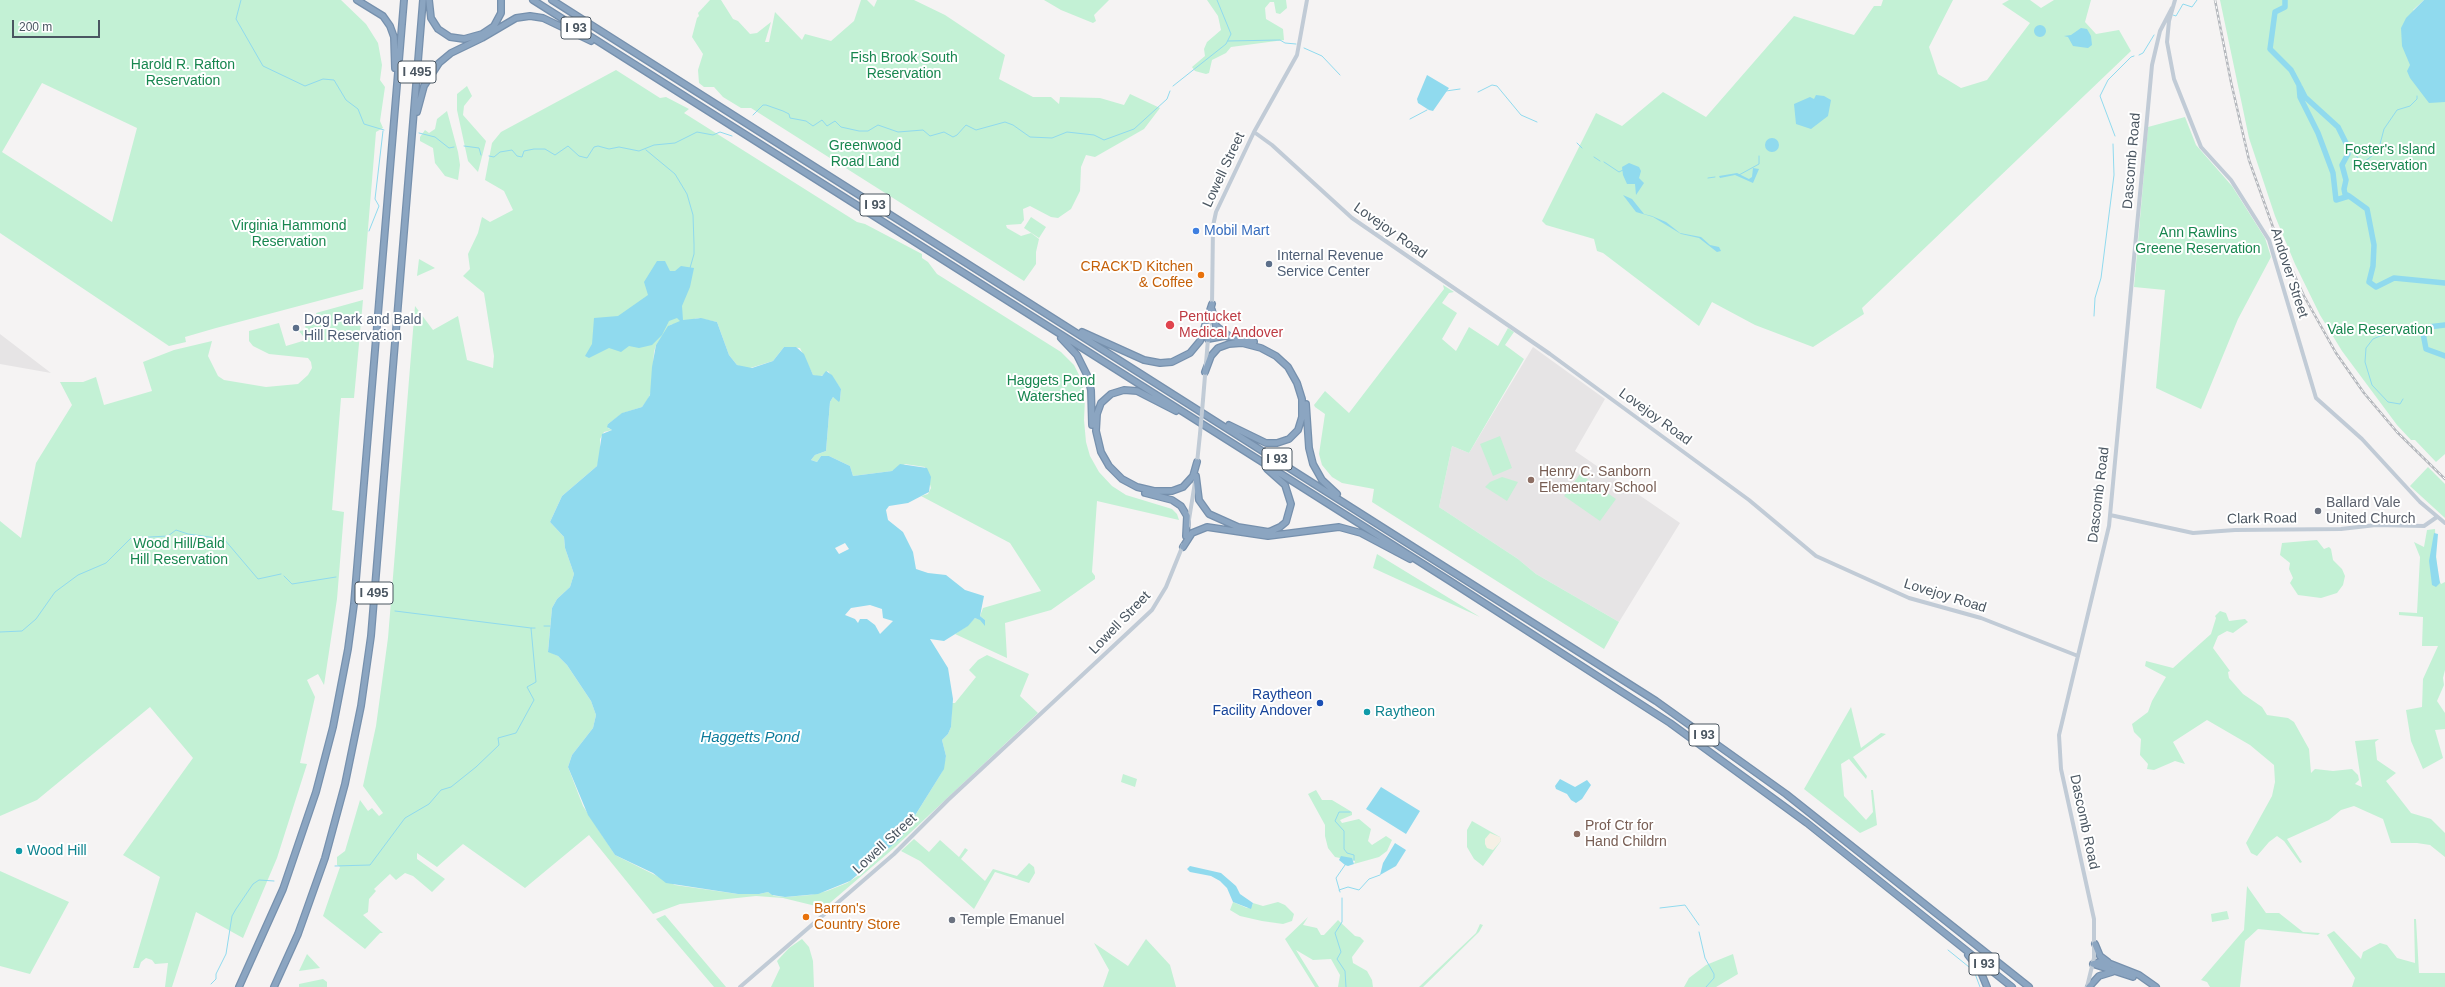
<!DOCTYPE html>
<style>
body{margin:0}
#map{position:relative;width:2445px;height:987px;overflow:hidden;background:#f5f3f3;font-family:Helvetica,sans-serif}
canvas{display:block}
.scale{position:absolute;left:12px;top:20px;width:88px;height:18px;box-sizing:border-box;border:2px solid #4a5661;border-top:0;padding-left:5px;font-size:12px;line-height:14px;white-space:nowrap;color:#4a5661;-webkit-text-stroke:3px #fff;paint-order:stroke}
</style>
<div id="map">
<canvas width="2445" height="987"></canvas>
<div class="scale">200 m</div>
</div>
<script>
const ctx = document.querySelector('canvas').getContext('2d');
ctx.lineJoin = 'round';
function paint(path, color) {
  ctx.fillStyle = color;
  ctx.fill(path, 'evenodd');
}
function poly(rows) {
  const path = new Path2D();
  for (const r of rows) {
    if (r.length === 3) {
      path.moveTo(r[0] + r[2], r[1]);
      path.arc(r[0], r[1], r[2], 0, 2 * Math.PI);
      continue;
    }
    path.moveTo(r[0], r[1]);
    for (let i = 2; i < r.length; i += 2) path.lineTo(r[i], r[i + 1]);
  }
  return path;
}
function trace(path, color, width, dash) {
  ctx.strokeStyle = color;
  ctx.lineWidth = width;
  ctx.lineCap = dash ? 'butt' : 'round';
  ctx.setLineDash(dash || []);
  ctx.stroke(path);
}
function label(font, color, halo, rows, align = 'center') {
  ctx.font = font + ' Helvetica,sans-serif';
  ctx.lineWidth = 4;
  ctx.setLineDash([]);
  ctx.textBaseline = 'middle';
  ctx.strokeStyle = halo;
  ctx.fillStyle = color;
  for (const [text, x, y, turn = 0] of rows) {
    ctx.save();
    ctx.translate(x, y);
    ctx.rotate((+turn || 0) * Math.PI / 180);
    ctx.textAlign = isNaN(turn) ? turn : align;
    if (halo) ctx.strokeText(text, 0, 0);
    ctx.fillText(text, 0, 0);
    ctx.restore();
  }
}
paint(poly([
 [0,334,51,373,0,364],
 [1533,347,1605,399,1575,451,1680,523,1619,622,1536,574,1518,559,1439,507,1452,446,1469,453]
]), '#e6e4e5');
paint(poly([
 [0,0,341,0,366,24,378,43,382,65,380,80,385,87,380,121,383,128,376,132,363,289,216,328,185,337,186,342,169,346,0,233],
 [42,83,137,128,112,222,2,152],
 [710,0,721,0,733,19,738,21,750,34,757,33,771,22,765,42,769,42,775,12,802,40,805,34,831,41,854,21,861,0,867,0,874,7,877,0,914,0,945,15,1005,55,999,79,1033,97,1051,97,1059,104,1060,97,1100,98,1124,105,1130,94,1160,108,1144,129,1095,157,1086,155,1081,167,1080,191,1071,209,1058,218,1051,217,1030,206,1023,209,1024,220,1021,224,1006,225,1007,228,1021,236,1031,233,1039,239,1036,252,1036,264,1024,281,751,108,741,108,723,97,714,87,704,87,699,83,698,70,703,54,692,37,697,18,699,16,698,13],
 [1044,0,1109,0,1094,15,1096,21,1093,23,1061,10],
 [1207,0,1286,0,1287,8,1280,14,1276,13,1274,2,1270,2,1265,8,1266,19,1283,29,1284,40,1231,47,1226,53,1212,60,1209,73,1206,74,1195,71,1192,67,1205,56,1204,49,1207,42,1221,30,1218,16],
 [1883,0,1953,0,1929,47,1938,74,1961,88,1987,80,2030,23,2002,4,2009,0,2030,0,2041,8,2054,0,2091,0,2085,22,2096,34,2119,30,2131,51,1862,308,1864,314,1813,347,1755,325,1712,302,1699,326,1603,253,1597,251,1594,239,1546,225,1542,221,1596,113,1622,126,1663,92,1706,117,1794,16,1854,35,1874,6,1881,6],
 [2220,0,2424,0,2413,10,2445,35,2445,454,2436,462,2415,440,2411,440,2397,425,2342,351,2320,315,2295,264,2275,216,2249,138],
 [616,70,660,98,666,97,689,109,684,113,857,222,865,224,922,254,922,258,928,262,937,274,1061,352,1074,365,1082,381,1085,398,1084,420,1086,442,1090,456,1099,472,1112,486,1126,495,1172,509,1177,514,1179,520,1097,501,1092,572,1095,576,1095,579,1051,610,1005,623,1007,658,955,634,967,626,975,618,985,620,980,616,983,608,1041,591,1010,543,921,496,928,494,931,488,925,467,905,464,892,471,853,476,850,466,829,456,821,456,817,462,811,460,815,455,826,451,830,402,833,397,840,400,841,389,828,371,820,377,813,375,800,348,784,347,773,361,747,369,737,365,729,355,717,322,698,318,670,325,656,345,654,352,651,392,648,399,642,407,623,413,608,424,608,428,612,430,604,432,600,439,600,458,597,466,562,496,550,522,564,537,565,548,574,574,570,587,557,599,552,608,548,651,558,656,567,665,591,701,596,715,593,728,572,755,568,767,583,806,615,855,675,885,738,894,759,894,768,892,774,896,785,897,810,895,827,891,847,883,861,874,903,835,942,772,946,756,942,740,948,734,951,727,952,703,955,703,976,677,969,670,978,660,987,655,1029,674,1020,696,1038,713,894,848,824,908,783,898,756,896,680,904,653,914,589,835,525,888,463,844,437,867,417,853,417,859,445,879,432,892,413,876,405,873,396,880,390,874,374,889,376,891,369,899,368,912,363,915,383,933,380,933,365,949,323,916,340,867,337,865,337,857,345,851,360,800,368,811,372,808,379,816,383,813,363,786,376,726,388,638,415,306,433,330,458,316,467,360,493,368,494,356,484,293,463,276,470,269,468,254,478,233,482,217,490,222,513,210,504,191,485,180,492,143,501,132],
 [467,86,472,96,464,106,463,115,486,141,478,172,468,161,457,110,457,94],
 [447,111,458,152,460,165,458,180,445,176,435,163,433,148,420,141,420,137,425,130,429,133,435,129,437,119],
 [2185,117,2196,145,2232,186,2265,238,2271,257,2238,319,2201,409,2156,388,2165,290,2134,287,2148,127],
 [1031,217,1046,227,1039,238,1024,228],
 [419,259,435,268,417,276],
 [1443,285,1454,292,1449,293,1442,303,1457,313,1442,339,1456,351,1469,327,1498,346,1508,328,1514,332,1505,345,1524,359,1469,453,1452,446,1439,507,1518,559,1536,574,1619,622,1604,649,1372,502,1374,489,1342,483,1332,477,1322,465,1319,454,1325,414,1315,407,1314,405,1325,391,1349,413,1444,289],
 [363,300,354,398,341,398,332,510,344,512,337,599,324,685,318,674,307,680,315,697,300,763,307,764,277,858,243,938,196,912,172,987,165,987,168,963,155,964,152,960,146,958,141,962,139,968,133,968,160,877,123,855,193,758,150,707,37,800,0,816,0,521,21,538,36,463,72,405,60,382,83,382,96,377,104,405,152,391,143,362,174,350,212,341,208,356,218,376,224,380,266,387,298,384,308,375,312,368,311,362,308,358,269,354,253,346,249,341,249,331,279,323,286,346,306,340,299,331,306,330,304,321,312,320,320,325,316,313],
 [1500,436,1512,468,1493,476,1480,444],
 [2428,467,2445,484,2445,518,2410,486],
 [1580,474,1616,499,1600,521,1564,496],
 [1502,477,1518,482,1507,501,1485,487,1490,482],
 [2435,529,2437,576,2441,584,2445,582,2445,670,2443,678,2444,685,2437,701,2445,713,2445,729,2435,730,2443,758,2423,769,2411,741,2406,710,2422,707,2423,679,2438,646,2422,646,2423,617,2399,615,2399,612,2417,613,2420,557,2414,542,2424,547,2427,530],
 [2317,540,2324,549,2329,547,2331,549,2333,560,2342,569,2345,576,2343,585,2337,593,2321,598,2298,595,2290,583,2293,578,2289,569,2290,563,2280,555,2282,543],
 [1377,554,1480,617,1373,568],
 [2220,611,2226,613,2229,621,2245,619,2248,622,2233,633,2227,631,2218,636,2213,648,2230,671,2228,672,2229,678,2243,694,2262,707,2267,715,2288,718,2294,722,2309,749,2311,773,2315,769,2333,771,2352,769,2358,775,2359,780,2355,784,2362,787,2355,741,2379,739,2375,742,2377,760,2396,773,2386,781,2411,813,2431,819,2445,833,2445,857,2430,845,2417,843,2391,843,2383,819,2354,806,2341,810,2329,820,2287,839,2302,862,2300,863,2284,841,2277,836,2269,842,2257,856,2251,853,2246,843,2272,796,2275,782,2274,765,2250,745,2207,720,2173,742,2185,764,2175,761,2154,770,2147,769,2148,764,2140,755,2141,739,2134,732,2132,724,2148,712,2152,701,2166,677,2145,666,2146,661,2173,668,2211,634,2216,618,2215,616],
 [1851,707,1861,748,1881,733,1886,734,1853,757,1867,776,1866,779,1849,759,1841,764,1844,796,1866,820,1873,812,1871,790,1873,790,1877,825,1860,833,1804,789],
 [1123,774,1137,779,1135,787,1121,782],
 [1316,790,1322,800,1332,800,1352,812,1352,815,1340,820,1342,823,1359,819,1371,829,1368,841,1372,845,1386,836,1392,840,1387,851,1379,857,1354,864,1355,861,1335,857,1328,848,1325,836,1325,825,1308,794],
 [1472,821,1500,837,1501,841,1483,866,1474,859,1467,847,1467,830],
 [914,839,929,852,940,840,959,857,965,848,968,850,961,859,985,881,993,869,1017,876,1029,863,1034,867,1035,873,1029,883,995,872,974,909,920,861,901,851],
 [0,871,69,902,30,974,0,966],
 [2247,886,2266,913,2279,913,2303,932,2320,933,2318,935,2258,929,2245,941,2240,987,2210,987,2207,982,2201,980,2244,930],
 [1233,902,1247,908,1252,906,1253,903,1263,906,1278,902,1285,905,1294,914,1292,921,1283,924,1262,921,1240,916,1230,910],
 [2227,911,2229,919,2212,922,2211,914],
 [665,915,726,987,714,987,656,919],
 [1308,917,1303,925,1317,928,1321,935,1324,935,1338,920,1355,936,1360,937,1364,941,1352,957,1353,963,1367,971,1372,980,1373,987,1338,987,1340,975,1331,959,1313,960,1296,950,1319,987,1315,987,1285,939],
 [2414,919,2416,919,2419,973,2445,973,2445,987,2352,987,2355,978,2327,935,2334,931,2361,959,2363,952,2380,943,2387,945,2397,958,2415,963],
 [1480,924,1483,925,1479,932,1423,987,1419,987,1476,933],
 [802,939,809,947,813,961,814,987,771,987,780,968,777,961,789,948],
 [1146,939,1170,965,1176,987,1103,987,1109,970,1094,943,1128,966],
 [307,954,320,968,299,971],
 [1733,954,1738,974,1716,987,1684,987,1689,978,1706,965],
 [323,979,327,982,327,987,299,987,299,984]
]), '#c3f1d5');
paint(poly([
 [1490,833,1500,837,1501,841,1493,850,1487,848,1485,844,1485,839]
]), '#f5f0e5');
paint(poly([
 [2424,0,2445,0,2445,102,2429,103,2410,78,2407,71,2410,65,2402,46,2401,28,2406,18],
 [2040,31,6],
 [2081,28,2087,29,2091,36,2092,45,2088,48,2073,46,2068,37,2064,36,2071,35],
 [1427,75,1449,88,1433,111,1429,110,1418,103,1417,99],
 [1816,95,1824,96,1831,100,1828,116,1811,129,1796,124,1794,104,1810,97,1814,99],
 [1772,145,7],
 [1629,163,1639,167,1641,171,1639,178,1644,183,1636,195,1635,184,1627,184,1623,175,1622,167],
 [1753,168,1759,169,1753,183,1735,175,1720,178,1719,176,1737,173,1749,179,1752,177],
 [1623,195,1632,199,1644,214,1652,216,1666,222,1680,233,1701,237,1710,245,1719,247,1721,251,1717,252,1699,238,1681,234,1653,217,1636,212],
 [657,261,665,261,670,271,675,271,681,266,694,268,690,287,682,306,683,320,701,318,717,322,729,355,737,365,752,368,773,361,784,347,796,347,804,354,813,375,822,376,826,371,832,375,841,389,840,400,839,402,833,397,830,402,826,451,815,455,811,460,817,462,821,456,829,456,850,466,853,476,892,471,900,464,927,468,931,477,929,492,908,503,889,506,886,510,888,520,903,532,913,552,916,569,928,573,946,575,965,590,984,596,980,616,985,620,985,626,980,620,975,618,968,626,944,641,930,639,948,668,953,699,951,727,948,734,942,740,946,756,944,769,901,838,850,881,818,894,785,897,772,895,768,892,759,894,738,894,666,883,653,873,615,855,588,815,568,767,572,755,593,728,596,715,591,701,567,665,558,656,548,652,552,608,557,599,570,587,574,574,565,548,564,537,550,522,562,496,597,466,602,434,612,430,607,427,608,424,622,413,642,407,650,395,652,367,656,345,668,326,680,321,677,318,669,321,662,335,652,345,639,348,629,346,621,352,609,348,589,358,585,356,592,344,594,318,618,316,648,295,644,282],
 [845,543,849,549,839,554,835,548],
 [870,605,882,609,883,618,893,621,880,634,875,625,867,619,860,619,858,623,855,619,845,615,851,608],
 [2434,533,2438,534,2436,557,2440,583,2436,587,2432,585,2429,561],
 [1560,779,1575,787,1587,780,1591,785,1582,799,1576,803,1571,800,1567,794,1556,789,1555,786],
 [1381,787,1420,811,1406,834,1366,809],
 [1395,843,1406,850,1396,866,1380,875,1383,863],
 [1341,856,1352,858,1354,864,1348,866,1345,865,1339,860],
 [1190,866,1221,873,1236,886,1240,894,1253,903,1251,909,1233,902,1227,888,1220,881,1211,876,1190,872,1187,869]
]), '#90daee');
trace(poly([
 [241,0,236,19,263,66,305,86,323,79,334,80,346,100,358,109,364,124,384,130],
 [2173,15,2176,16,2183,4,2192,7,2197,0],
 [1228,41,1280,40,1285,43,1296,44],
 [1304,48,1322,56,1340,75],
 [2139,55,2143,53,2154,35],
 [1173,86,1226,44,1231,34,1217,0],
 [1446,91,1460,89],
 [1478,92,1492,85,1497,86,1521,115,1537,122],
 [753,115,763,105,766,105,783,111,789,114,790,118,806,121,813,126,822,120,827,126,835,121,841,127,859,131,868,131,878,125,898,132,923,130,930,136,944,132,953,137,957,135,966,125,976,130,1005,122,1013,125,1030,137,1052,138,1067,132,1094,135,1104,140,1134,129,1167,99,1170,91],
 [1410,119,1427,110],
 [419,133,435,137,449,148,454,147],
 [2115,136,2100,96,2108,80,2131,57,2134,56],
 [1577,143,1582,148],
 [464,146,479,148,481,155],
 [2348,147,2360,160,2365,161,2372,156,2379,148,2384,129,2397,110,2410,106,2417,99,2417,96],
 [646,150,675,174,687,194,693,215,694,244,694,254,690,268],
 [489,156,494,157,500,152,512,150,517,156,522,157,524,151,534,149,545,149,555,155,568,146,579,156,587,158,594,147,598,146,609,149,619,147,639,151,654,145,675,143,697,132,713,135,720,132,732,136],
 [1594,157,1600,161],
 [1604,162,1619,172,1623,170],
 [1739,175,1759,164,1759,156],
 [1708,178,1715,177],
 [369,231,379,206,375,199,383,131],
 [2094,316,2095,298,2101,278,2114,175,2113,144],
 [2403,399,2400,404,2388,402,2372,385,2365,362,2366,348,2373,339,2380,336,2424,331],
 [284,576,292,584,336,577],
 [395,611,531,628],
 [544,626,550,626],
 [0,632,22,631,36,619,55,592,78,575,106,563,131,538,168,536,176,530,188,534,224,539,258,579,281,574],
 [1350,812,1339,812,1335,821,1344,831,1344,849,1347,853,1354,855,1354,860],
 [335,866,370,865,405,818,429,804,441,790,451,787,476,767,499,745,498,738,516,733,534,700,527,687,536,682,531,628,535,628],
 [1339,890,1348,887,1359,890,1369,879,1380,875],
 [1340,892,1336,878,1345,865],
 [1342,898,1342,922,1335,933,1341,952,1337,959,1345,971,1346,987],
 [1660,908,1685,905,1699,925],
 [1699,932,1705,958,1714,974,1714,978,1706,987],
 [1948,950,1974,971,1980,987],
 [211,984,216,979,216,974,226,954,232,916,236,909,253,884,259,880,274,881]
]), '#90daee', 1);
trace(poly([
 [2285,0,2285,7,2275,12,2270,49,2291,70,2299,85,2300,97,2318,133,2333,173,2336,200,2349,196,2367,209,2374,245,2373,266,2369,282,2376,287,2394,278,2445,283],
 [2300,87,2305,97,2338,127,2348,147,2348,154,2342,165,2346,180,2344,189,2345,194,2349,196],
 [2445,325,2428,327,2423,333,2426,349,2445,356]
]), '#90daee', 5.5);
const motorway = poly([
 [357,0,383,16,390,26,394,37,395,68],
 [429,0,431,18,438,29,450,37,464,39,482,34,494,26,501,13,501,0],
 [533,0,1450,581,1670,723,1807,823,2012,987],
 [552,0,1656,701,1786,794,2029,987],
 [417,112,424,86,439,63,451,53,482,38,516,18,530,16,543,18,591,41],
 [1212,310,1216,326,1229,336],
 [1082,332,1144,360,1160,363,1172,362,1190,353,1200,341,1212,304],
 [1061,338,1077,355,1087,375,1091,390,1092,425],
 [1208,339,1225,336,1254,342],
 [1205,372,1211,356,1218,348,1229,344,1242,343,1261,348,1276,356,1288,367,1297,383,1302,399,1302,417,1298,430,1289,439,1277,443,1266,443,1229,425],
 [1306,404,1309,448,1313,464,1322,480,1337,494],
 [1176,411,1137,391,1124,390,1111,394,1101,403,1097,414,1096,431,1101,452,1109,466,1122,479,1137,487,1154,491,1172,491,1183,487,1193,476,1197,462],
 [1196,476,1199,500,1209,514,1238,527,1269,532,1280,527,1286,522,1291,504,1285,485,1267,469],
 [1145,493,1172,500,1181,506,1187,516,1186,536],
 [1183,547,1192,533,1207,527,1268,536,1339,527,1361,533,1410,559],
 [2095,944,2100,956,2108,962],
 [1968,955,1980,970,1987,987],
 [2093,964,2099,962,2111,964,2139,975,2156,987],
 [2093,964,2133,977],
 [239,987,283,889,316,792,333,727,348,649,354,604,404,0],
 [274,987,298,934,325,858,345,784,361,706,371,636,423,0],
 [2089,987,2099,976,2112,972]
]);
trace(motorway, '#7690ad', 8);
trace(poly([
 [2175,0,2169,21,2167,42,2174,79,2201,147,2231,180,2269,240,2316,398,2362,439,2420,502,2445,523],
 [1254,132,1272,145,1352,218,1550,354,1749,500,1816,556,1909,598,1981,618,2078,656],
 [1212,306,1213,226,1216,212,1254,132,1297,55,1307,0],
 [1203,400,1210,315],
 [1197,463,1200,434],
 [2110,515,2193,533,2235,530,2341,529,2376,525,2424,526,2437,517],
 [1188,526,1195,482],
 [740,987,894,854,948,800,1136,625,1152,610,1166,587,1183,545],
 [2087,987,2094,958,2094,919,2061,769,2059,735,2109,526,2152,65,2160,31,2172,8]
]), '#c1cbd6', 4);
trace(motorway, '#8ba5c1', 5.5);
const rail = poly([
 [2215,0,2231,82,2249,160,2274,230,2304,296,2336,353,2364,393,2397,432,2445,479]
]);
trace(rail, '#b5b8bd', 2.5);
trace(rail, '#fff', 1, [3]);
trace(poly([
 [1200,434,1203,400]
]), '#c1cbd6', 4);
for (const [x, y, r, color] of [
 [1196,231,4,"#3f7fe0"],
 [1269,264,4,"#5c6f8a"],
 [1201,275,4,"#e8710a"],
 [1170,325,5,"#e0444e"],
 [296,328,4,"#5c6f8a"],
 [1531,480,4,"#8d6e63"],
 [2318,511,4,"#6b7280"],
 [1320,703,4,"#1a4fb4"],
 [1367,712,4,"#0f9aa8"],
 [1577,834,4,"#8d6e63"],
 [19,851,4,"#0f9aa8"],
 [806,917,4,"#e8710a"],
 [952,920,4,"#6b7280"]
]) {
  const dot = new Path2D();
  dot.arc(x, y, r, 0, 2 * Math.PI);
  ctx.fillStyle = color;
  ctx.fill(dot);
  trace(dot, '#fff', 1.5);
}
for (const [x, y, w] of [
 [576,28,30],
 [417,72,38],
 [875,205,30],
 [1277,459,30],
 [374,593,38],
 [1704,735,30],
 [1984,964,30]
]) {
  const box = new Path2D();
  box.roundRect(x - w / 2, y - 11, w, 22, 3);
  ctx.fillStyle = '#fff';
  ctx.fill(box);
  trace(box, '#4a5661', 1);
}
label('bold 13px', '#4a5661', null, [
 ["I 93",576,28],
 ["I 495",417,72],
 ["I 93",875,205],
 ["I 93",1277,459],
 ["I 495",374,593],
 ["I 93",1704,735],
 ["I 93",1984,964]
]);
label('14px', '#17864f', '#fff', [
 ["Fish Brook South",904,58],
 ["Reservation",904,74],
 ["Harold R. Rafton",183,65],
 ["Reservation",183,81],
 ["Greenwood",865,146],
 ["Road Land",865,162],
 ["Foster's Island",2390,150],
 ["Reservation",2390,166],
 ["Virginia Hammond",289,226],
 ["Reservation",289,242],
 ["Ann Rawlins",2198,233],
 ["Greene Reservation",2198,249],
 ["Vale Reservation",2380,330],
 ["Haggets Pond",1051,381],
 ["Watershed",1051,397],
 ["Wood Hill/Bald",179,544],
 ["Hill Reservation",179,560]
]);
label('14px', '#4a5661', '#fff', [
 ["Dascomb Road",2132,161,-85],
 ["Lowell Street",1224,170,-65],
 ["Lovejoy Road",1390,231,35],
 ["Andover Street",2289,273,72],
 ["Lovejoy Road",1655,417,36],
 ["Dascomb Road",2099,495,-83],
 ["Clark Road",2262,519,-1],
 ["Lovejoy Road",1945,596,17],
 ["Lowell Street",1120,623,-46],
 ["Dascomb Road",2084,822,78],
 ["Lowell Street",885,844,-43]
]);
label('14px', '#366cbe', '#fff', [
 ["Mobil Mart",1204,231]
], 'left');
label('14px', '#4e5e75', '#fff', [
 ["Internal Revenue",1277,256],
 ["Service Center",1277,272],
 ["Dog Park and Bald",304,320],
 ["Hill Reservation",304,336]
], 'left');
label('14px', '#c56008', '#fff', [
 ["CRACK'D Kitchen",1193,267],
 ["& Coffee",1193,283],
 ["Barron's",814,909,"left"],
 ["Country Store",814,925,"left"]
], 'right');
label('14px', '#be3a42', '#fff', [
 ["Pentucket",1179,317],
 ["Medical Andover",1179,333]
], 'left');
label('14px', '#785e54', '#fff', [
 ["Henry C. Sanborn",1539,472],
 ["Elementary School",1539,488],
 ["Prof Ctr for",1585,826],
 ["Hand Childrn",1585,842]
], 'left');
label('14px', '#5b616d', '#fff', [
 ["Ballard Vale",2326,503],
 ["United Church",2326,519],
 ["Temple Emanuel",960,920]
], 'left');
label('14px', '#164399', '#fff', [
 ["Raytheon",1312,695],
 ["Facility Andover",1312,711]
], 'right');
label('14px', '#0d838f', '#fff', [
 ["Raytheon",1375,712],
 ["Wood Hill",27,851]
], 'left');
label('italic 15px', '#0c7c9b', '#fff', [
 ["Haggetts Pond",750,738]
]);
</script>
